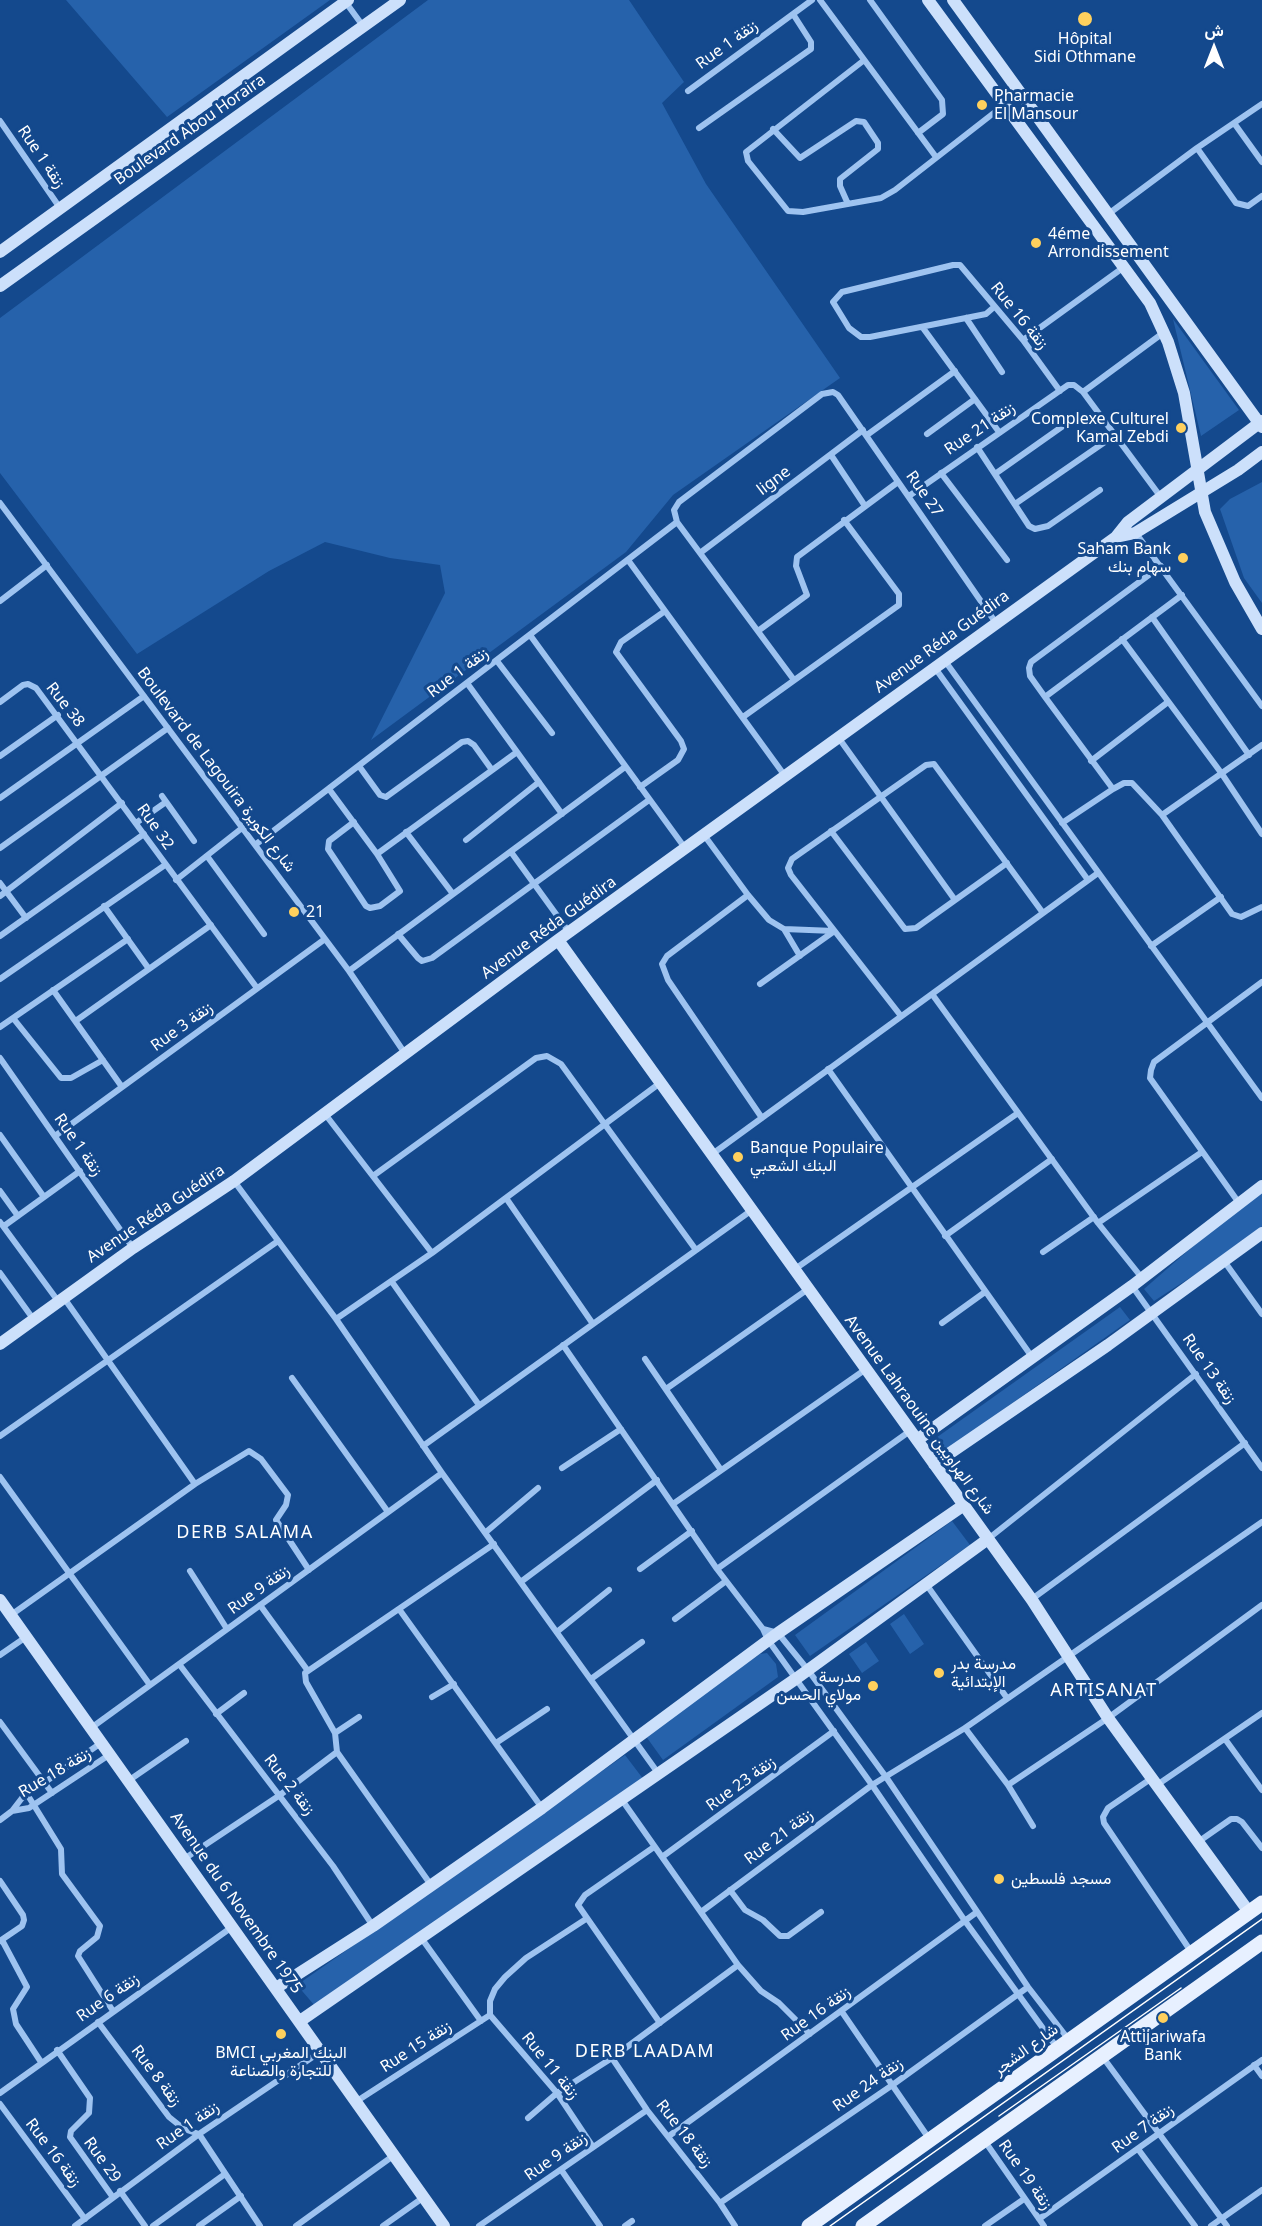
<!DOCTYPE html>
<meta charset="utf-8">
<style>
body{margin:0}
#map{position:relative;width:1262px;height:2226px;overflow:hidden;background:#14498d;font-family:"Noto Sans",Vazirmatn,sans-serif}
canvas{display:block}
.north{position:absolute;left:1184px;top:18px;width:60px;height:60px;-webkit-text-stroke:4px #14498d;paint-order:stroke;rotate:0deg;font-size:16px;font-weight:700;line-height:24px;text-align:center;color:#fff}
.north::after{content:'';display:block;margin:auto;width:21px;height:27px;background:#fff;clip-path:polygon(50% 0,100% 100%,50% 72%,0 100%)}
</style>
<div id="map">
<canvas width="1262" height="2226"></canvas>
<div class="north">ش</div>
</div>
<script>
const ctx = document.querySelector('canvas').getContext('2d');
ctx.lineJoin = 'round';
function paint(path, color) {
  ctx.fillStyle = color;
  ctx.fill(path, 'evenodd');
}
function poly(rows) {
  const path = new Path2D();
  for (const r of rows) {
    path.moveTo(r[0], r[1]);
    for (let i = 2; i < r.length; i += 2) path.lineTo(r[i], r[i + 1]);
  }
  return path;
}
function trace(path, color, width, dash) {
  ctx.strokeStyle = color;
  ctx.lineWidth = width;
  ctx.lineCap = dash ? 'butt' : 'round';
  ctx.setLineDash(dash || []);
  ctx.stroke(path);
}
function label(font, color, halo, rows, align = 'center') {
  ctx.font = font + ' "Noto Sans",Vazirmatn,sans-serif';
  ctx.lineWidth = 6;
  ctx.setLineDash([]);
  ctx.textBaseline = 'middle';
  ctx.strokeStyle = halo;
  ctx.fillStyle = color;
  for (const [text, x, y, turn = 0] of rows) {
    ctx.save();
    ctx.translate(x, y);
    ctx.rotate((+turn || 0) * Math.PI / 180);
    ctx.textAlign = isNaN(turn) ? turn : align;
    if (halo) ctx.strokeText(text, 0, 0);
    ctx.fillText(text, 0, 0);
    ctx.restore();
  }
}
paint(poly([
 [66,0,330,0,167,117],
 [428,0,629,0,684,82,662,103,706,184,840,378,673,495,626,552,371,740,445,593,440,565,390,558,325,542,269,571,137,654,0,473,0,318],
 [1173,319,1239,410,1201,436],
 [1262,482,1262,603,1244,578,1220,509,1230,499],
 [1262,1186,1262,1231,1154,1301,1144,1289],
 [1120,1307,1130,1320,936,1457,926,1445],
 [952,1521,970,1545,810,1656,795,1635],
 [904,1614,924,1644,910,1654,890,1624],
 [866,1642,879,1661,862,1673,849,1654],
 [767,1653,776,1664,778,1677,663,1760,645,1735,760,1654],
 [625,1755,644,1780,315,2006,297,1985]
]), '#2662ab');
trace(poly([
 [344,0,363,26],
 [820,0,936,157],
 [870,0,942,100,943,114,918,133],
 [863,61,746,152,748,161,788,211,803,212,881,198,895,190,1004,105],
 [688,91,812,0],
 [0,121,60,208],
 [1234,123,1262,162],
 [699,128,811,49,811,42,793,14],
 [773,129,800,158,856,121,864,122,878,143,878,149,840,179,840,186,848,204],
 [1197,148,1236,203,1248,206,1262,196],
 [1107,215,1197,148,1262,104],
 [994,307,986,314,870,337,861,337,849,328,833,302,842,292,953,265,960,265,1023,340,1060,391],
 [966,318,1002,372],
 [923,328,999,432],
 [1023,340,1124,267],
 [1083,392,1163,333],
 [927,434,975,399],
 [867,435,955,371],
 [977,447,1029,526,1035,529,1048,526,1100,490],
 [831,455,865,506],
 [941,473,1007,560],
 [995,474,1063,426],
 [909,496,1068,385,1074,385,1083,392,1160,496],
 [0,503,349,971,406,1055],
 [1015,504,1115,435],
 [1135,532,1262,706],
 [700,553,863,430],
 [628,560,785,776],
 [0,601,47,565],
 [1152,617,1249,755],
 [758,631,807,595,796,566,797,557,898,482],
 [530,635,685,848],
 [1122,639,1222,774,1262,834],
 [497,661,552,733],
 [945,661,1262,1098],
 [935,668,1088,880],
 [794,680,677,522,674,510,679,502,822,394,833,392,838,395,996,623],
 [467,683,562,814],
 [1045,697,1182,595],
 [0,702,23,685,28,684,36,688,257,988],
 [743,717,899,605,899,594,844,520],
 [838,737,955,900],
 [0,756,58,715],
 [1091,761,1168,702],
 [359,766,380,795,386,797,462,742,468,741,474,745,492,770],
 [640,787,678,760,684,749,681,741,616,652,621,642,665,611],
 [329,789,377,854,517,752],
 [1113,789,1045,697,1030,676,1029,668,1031,662,1161,566],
 [162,796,194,841],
 [0,798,144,696],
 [1162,815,1262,745],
 [354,822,329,841,328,849,366,906,370,908,380,906,400,891,377,854],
 [136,823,166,802],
 [1062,823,1113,789,1124,783,1132,783,1162,815,1232,914,1241,917,1262,907],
 [831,831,905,929,916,928,1007,863],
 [406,832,453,894],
 [704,835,748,895,769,920,784,929,834,931],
 [466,840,539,782],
 [255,845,677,522],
 [0,848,168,728],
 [511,852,569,932],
 [207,856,264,934],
 [176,880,242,828],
 [0,883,26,918],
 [748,895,667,956,662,964,668,980,762,1118],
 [0,896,122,803],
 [104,906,149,969],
 [784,929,800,956],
 [398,934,418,958,422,961,432,958,649,800],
 [0,936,144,834],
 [1151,946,1221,897],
 [349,971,625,767],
 [0,979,165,865],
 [760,984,833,932],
 [53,990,122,1087],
 [932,994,1098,1223,1142,1278],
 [901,1016,791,875,788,868,792,859,926,765,934,764,1043,913],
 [13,1018,61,1078,71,1078,103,1060],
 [77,1020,211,925],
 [0,1027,128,939],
 [0,1058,133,1248],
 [828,1069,1032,1357],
 [325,1114,432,1253],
 [0,1135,44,1197],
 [55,1136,325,939],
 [711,1155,1098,873],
 [373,1176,536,1058,547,1056,561,1064,696,1250],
 [234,1181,336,1319,442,1473,658,1773],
 [0,1191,18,1216],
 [506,1198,593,1324],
 [1239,1203,1150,1078,1151,1070,1154,1062,1262,982],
 [0,1222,58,1301],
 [1098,1223,1202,1152],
 [4,1226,80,1171],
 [945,1236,1052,1159],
 [1043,1252,1094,1217],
 [1224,1261,1262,1314],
 [795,1269,1018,1113],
 [0,1273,34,1320],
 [392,1282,479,1405],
 [1132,1286,1262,1468],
 [64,1298,195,1484],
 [336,1319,432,1253,660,1083],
 [942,1323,985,1292],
 [563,1345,717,1569,763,1629,768,1640,872,1785,965,1921,1058,2049],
 [645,1359,721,1470],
 [292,1378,388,1512],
 [666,1389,808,1289],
 [0,1436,278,1241],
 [423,1446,752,1210],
 [562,1468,621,1429],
 [0,1477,150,1685],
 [673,1504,866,1369],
 [486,1532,538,1488],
 [988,1539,1196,1374],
 [640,1569,692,1531],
 [717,1569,910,1431],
 [190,1571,227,1629],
 [522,1581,657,1480],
 [926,1584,1007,1698],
 [1032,1599,1245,1443],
 [260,1605,308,1671],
 [399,1609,542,1808],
 [11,1615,195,1484,249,1451,261,1459,288,1495,286,1505,276,1520,309,1570],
 [675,1619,726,1581],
 [763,1629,778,1633,808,1670,886,1777,1028,1987,1069,2040],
 [558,1631,609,1590],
 [0,1655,26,1637],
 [179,1664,333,1866,373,1926],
 [591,1679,642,1642],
 [432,1697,454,1684],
 [216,1714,244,1693],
 [0,1722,52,1793],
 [91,1728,442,1473],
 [965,1728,1008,1785,1033,1826],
 [335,1733,359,1717],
 [1225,1739,1262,1790],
 [496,1743,547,1709],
 [1152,1778,1108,1808,1103,1817,1104,1823,1192,1953],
 [128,1781,186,1741],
 [1008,1785,1108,1718,1262,1605],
 [1157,1785,1262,1713],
 [27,1794,61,1849,62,1874,100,1926,97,1937,80,1951,78,1956,113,2011],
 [622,1800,738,1965,761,1991,779,2003,810,2034],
 [12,1811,29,1808,109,1755],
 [0,1820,12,1811,22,1798,101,1743],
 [1198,1842,1231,1819,1237,1819,1242,1822,1262,1848],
 [654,1847,585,1895,578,1905,660,2023],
 [662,1857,834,1731],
 [184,1859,280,1795,337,1752],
 [0,1881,23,1915,24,1920,22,1926,0,1941],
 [431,1885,337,1752,335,1733,306,1682,305,1673,494,1544],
 [730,1890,745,1910,763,1920,780,1936,788,1936,821,1912],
 [701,1912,872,1785,965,1728,1262,1522],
 [586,1919,526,1958,505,1977,495,1989,490,2001,490,2015,557,2093,593,2147],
 [422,1939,481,2021],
 [2,1940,27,1987,13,2009,16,2024,41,2062],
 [842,2012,930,2140],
 [98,2022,169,2117,184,2129,199,2134,260,2226],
 [57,2050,90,2098,89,2113,71,2131,70,2137,112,2196],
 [1102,2056,1227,2226],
 [612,2058,647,2110,720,2203,735,2226],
 [1254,2065,1262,2076],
 [0,2093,232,1927],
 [357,2101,490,2015],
 [0,2104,85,2219],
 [528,2118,557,2093,612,2058,738,1965],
 [669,2136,977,1912],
 [984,2140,1044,2226],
 [1138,2149,1195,2226],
 [562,2171,600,2226],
 [120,2191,145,2226],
 [720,2203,891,2086,1028,1987],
 [1039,2219,1262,2060],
 [75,2226,199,2134,320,2052],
 [153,2226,225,2174],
 [199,2226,241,2196],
 [296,2226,393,2156],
 [383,2226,424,2197],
 [479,2226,647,2110],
 [625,2226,632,2221],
 [985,2226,1024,2199],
 [1211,2226,1262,2190]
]), '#9ec3f0', 6);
trace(poly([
 [928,0,1150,303,1168,342,1184,393,1205,512,1235,582,1262,629],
 [953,0,1262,427],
 [0,252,348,0],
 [0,286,400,0],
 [1116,537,1135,533,1238,470,1262,452],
 [558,940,1032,1600,1108,1718,1249,1912],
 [0,1344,133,1248,234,1181,558,940,1116,537,1128,522,1262,421],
 [917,1440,1132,1286,1262,1186],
 [934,1464,1108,1345,1262,1233],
 [0,1600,444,2226],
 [276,1988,373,1926,542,1808,778,1633,964,1505],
 [300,2021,797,1678,988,1539]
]), '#cce0fb', 12);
trace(poly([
 [809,2226,1262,1903],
 [863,2226,1262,1942]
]), '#e7f0ff', 15);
trace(poly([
 [999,2116,1181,1988],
 [830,2226,1262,1919]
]), '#fff', 1.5);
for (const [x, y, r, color] of [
 [1085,19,8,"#ffd05d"],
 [982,105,6,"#ffd05d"],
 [1036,243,6,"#ffd05d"],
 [1181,428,6,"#ffd05d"],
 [1183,558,6,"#ffd05d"],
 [294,912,6,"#ffd05d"],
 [738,1157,6,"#ffd05d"],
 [939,1673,6,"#ffd05d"],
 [873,1686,6,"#ffd05d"],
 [999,1879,6,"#ffd05d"],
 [1163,2018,6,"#ffd05d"],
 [281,2034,6,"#ffd05d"]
]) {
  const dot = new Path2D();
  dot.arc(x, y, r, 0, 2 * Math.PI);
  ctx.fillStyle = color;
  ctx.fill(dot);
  trace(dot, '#14498d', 2);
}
label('16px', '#fff', '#14498d', [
 ["Hôpital",1085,39,"center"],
 ["Sidi Othmane",1085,57,"center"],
 ["Pharmacie",994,96],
 ["El Mansour",994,114],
 ["4éme",1048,234],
 ["Arrondissement",1048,252],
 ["Complexe Culturel",1169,419,"right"],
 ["Kamal Zebdi",1169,437,"right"],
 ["Saham Bank",1171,549,"right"],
 ["سهام بنك",1171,567,"right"],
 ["21",306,912],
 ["Banque Populaire",750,1148],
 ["البنك الشعبي",750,1166],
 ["مدرسة بدر",951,1664],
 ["الإبتدائية",951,1682],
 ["مدرسة",861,1677,"right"],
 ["مولاي الحسن",861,1695,"right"],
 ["مسجد فلسطين",1011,1879],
 ["Attijariwafa",1163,2037,"center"],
 ["Bank",1163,2055,"center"],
 ["BMCI البنك المغربي",281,2053,"center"],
 ["للتجارة والصناعة",281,2071,"center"]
], 'left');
label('16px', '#fff', '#14498d', [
 ["Rue 1 زنقة",727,45,-36],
 ["Boulevard Abou Horaira",190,130,-35],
 ["Rue 1 زنقة",41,157,56],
 ["Rue 16 زنقة",1019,316,51],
 ["Rue 21 زنقة",980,429,-34],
 ["ligne",774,481,-37],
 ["Rue 27",924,494,55],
 ["Avenue Réda Guédira",942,642,-36],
 ["Rue 1 زنقة",458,673,-37],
 ["Rue 38",65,705,52],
 ["Boulevard de Lagouira شارع الكويرة",216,770,53],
 ["Rue 32",155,827,55],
 ["Avenue Réda Guédira",549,928,-36],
 ["Rue 3 زنقة",182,1027,-36],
 ["Rue 1 زنقة",78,1145,55],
 ["Avenue Réda Guédira",156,1214,-34],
 ["Rue 13 زنقة",1209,1369,55],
 ["Avenue Lahraouine شارع الهراويين",919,1415,54],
 ["Rue 9 زنقة",259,1590,-36],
 ["Rue 18 زنقة",55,1773,-31],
 ["Rue 23 زنقة",741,1784,-36],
 ["Rue 2 زنقة",289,1785,52],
 ["Rue 21 زنقة",779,1837,-37],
 ["Avenue du 6 Novembre 1975",236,1903,55],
 ["Rue 6 زنقة",108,1998,-35],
 ["Rue 16 زنقة",816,2014,-36],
 ["Rue 15 زنقة",416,2047,-33],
 ["شارع الشجر",1026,2050,-36],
 ["Rue 11 زنقة",550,2066,51],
 ["Rue 8 زنقة",156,2076,53],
 ["Rue 24 زنقة",868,2085,-35],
 ["Rue 1 زنقة",188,2126,-35],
 ["Rue 7 زنقة",1143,2129,-36],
 ["Rue 18 زنقة",684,2134,52],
 ["Rue 16 زنقة",53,2153,53],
 ["Rue 9 زنقة",556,2157,-35],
 ["Rue 29",102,2160,54],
 ["Rue 19 زنقة",1025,2175,55]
]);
ctx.letterSpacing = '1.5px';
label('18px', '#fff', '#14498d', [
 ["DERB SALAMA",245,1533],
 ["ARTISANAT",1104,1691],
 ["DERB LAADAM",645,2052]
]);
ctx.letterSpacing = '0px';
</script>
